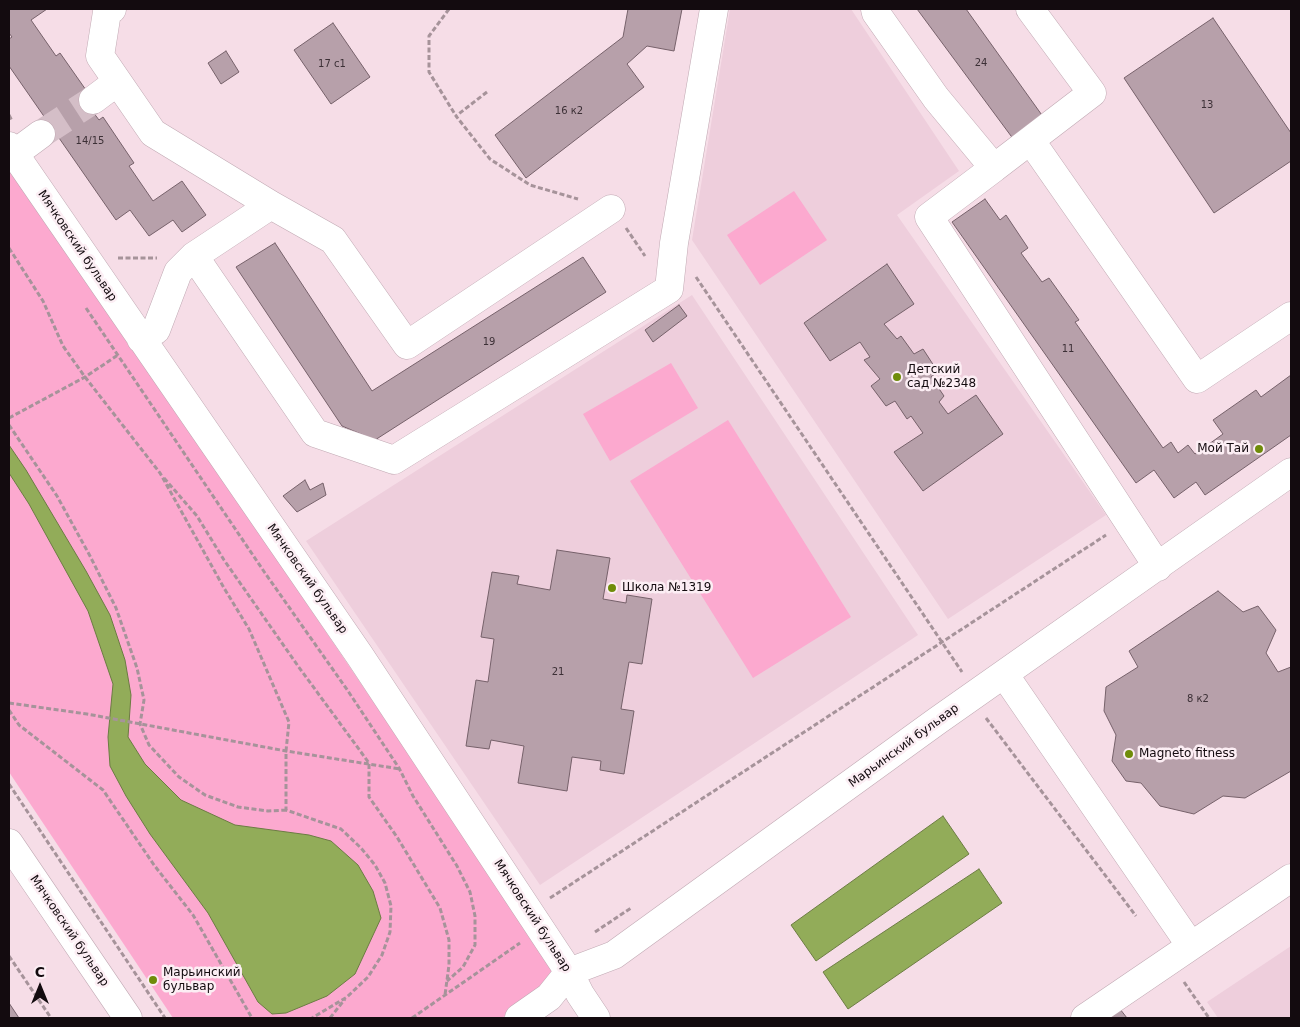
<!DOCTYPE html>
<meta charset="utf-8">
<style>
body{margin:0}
#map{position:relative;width:1300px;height:1027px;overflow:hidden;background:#f6dde7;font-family:"DejaVu Sans",sans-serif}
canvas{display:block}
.frame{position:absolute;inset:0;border:10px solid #130b0f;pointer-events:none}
.north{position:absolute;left:15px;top:962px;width:50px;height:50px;-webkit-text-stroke:4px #fceef4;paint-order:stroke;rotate:0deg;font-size:14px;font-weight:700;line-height:20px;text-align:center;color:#130b0f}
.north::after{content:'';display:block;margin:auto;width:18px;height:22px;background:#130b0f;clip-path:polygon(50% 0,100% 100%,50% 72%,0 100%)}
</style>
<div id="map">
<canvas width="1300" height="1027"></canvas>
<div class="frame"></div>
<div class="north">С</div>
</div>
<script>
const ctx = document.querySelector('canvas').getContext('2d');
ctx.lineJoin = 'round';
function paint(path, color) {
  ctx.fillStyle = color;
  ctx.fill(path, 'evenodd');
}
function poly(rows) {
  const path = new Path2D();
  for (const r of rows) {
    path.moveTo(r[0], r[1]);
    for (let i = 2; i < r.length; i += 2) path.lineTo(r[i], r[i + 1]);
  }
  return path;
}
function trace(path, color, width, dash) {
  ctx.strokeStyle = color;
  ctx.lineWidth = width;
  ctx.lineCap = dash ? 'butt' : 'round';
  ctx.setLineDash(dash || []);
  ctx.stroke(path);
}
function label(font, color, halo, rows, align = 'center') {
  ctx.font = font + ' "DejaVu Sans",sans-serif';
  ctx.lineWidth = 5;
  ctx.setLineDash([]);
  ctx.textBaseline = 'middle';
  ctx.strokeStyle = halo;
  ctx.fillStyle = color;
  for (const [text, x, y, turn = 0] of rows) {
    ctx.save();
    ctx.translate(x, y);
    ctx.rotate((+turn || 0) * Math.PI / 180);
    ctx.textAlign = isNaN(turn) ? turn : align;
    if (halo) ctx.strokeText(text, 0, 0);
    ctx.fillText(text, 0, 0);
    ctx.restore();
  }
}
paint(poly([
 [730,9,851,9,959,171,897,215,1106,515,948,619,692,240],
 [692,295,918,635,540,885,306,541],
 [1291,946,1291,1018,1218,1018,1207,1002]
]), '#eecedc');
paint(poly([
 [9,164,555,970,546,985,502,1018,173,1018,9,772],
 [794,191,827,240,760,285,727,235],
 [671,363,698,408,610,461,583,414],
 [728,420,851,617,753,678,630,481]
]), '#fca9cf');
const water = poly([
 [9,445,26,470,86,571,110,615,125,660,131,695,128,737,145,764,181,800,235,825,309,835,331,841,358,865,373,891,381,918,355,974,327,996,286,1013,272,1014,258,1002,208,913,150,834,126,796,110,766,108,737,113,684,88,611,29,504,9,473,9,445],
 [943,816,969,854,816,961,791,925,943,816],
 [979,869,1002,903,848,1009,823,972,979,869]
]);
paint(water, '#92ac59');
trace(water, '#6c7c43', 1);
const building = poly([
 [9,9,47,9,31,20,56,56,60,53,93,100,87,104,99,120,103,117,134,163,129,166,153,201,182,181,206,215,182,232,173,220,149,236,130,210,116,220,9,66,9,39,12,37,9,33,9,9],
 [628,9,682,9,674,51,647,46,627,64,644,87,526,178,495,135,623,37,628,9],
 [917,9,966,9,1044,118,1014,140,917,9],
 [1213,18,1291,133,1291,161,1214,213,1124,78,1213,18],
 [333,23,370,77,331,104,294,50,333,23],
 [226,51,239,72,221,84,208,63,226,51],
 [985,199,1000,220,1006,215,1028,248,1021,253,1042,282,1049,278,1079,320,1075,322,1163,448,1171,442,1178,453,1188,445,1195,454,1223,434,1213,420,1256,390,1261,397,1291,375,1291,435,1205,495,1196,482,1174,498,1154,470,1136,483,952,222,985,199],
 [275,243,372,391,583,257,606,292,375,440,342,426,236,267,275,243],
 [887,264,914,304,884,324,897,339,901,336,914,354,923,349,938,372,931,377,944,396,939,402,948,414,976,395,1003,434,923,491,894,452,923,433,911,416,907,419,895,401,886,406,871,386,880,379,864,360,870,357,860,342,830,361,804,323,887,264],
 [679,305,687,316,653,342,645,330,679,305],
 [305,480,310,490,323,483,326,495,297,512,283,496,305,480],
 [557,550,610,558,603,599,626,603,627,595,652,599,642,664,629,662,621,709,634,711,624,774,600,770,601,761,572,757,567,791,518,783,524,746,491,740,489,749,466,746,476,680,488,682,494,639,481,637,492,572,519,576,517,584,550,590,557,550],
 [1218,591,1243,612,1258,606,1276,630,1266,653,1278,672,1291,667,1291,771,1245,798,1223,796,1194,814,1160,806,1141,783,1126,781,1112,761,1116,735,1104,711,1106,687,1138,667,1129,651,1218,591],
 [9,1003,19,1018,9,1018,9,1003],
 [1120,1009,1127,1018,1107,1018,1120,1009]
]);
paint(building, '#b7a0aa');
trace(building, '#76616a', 1);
trace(poly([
 [41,134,93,100]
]), '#d4bec7', 28, [28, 14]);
const minor = poly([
 [112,9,107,12,100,56,153,133,271,205,194,256,178,272,156,330,141,339],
 [875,9,876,13,936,98,994,168,929,217,1158,567],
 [93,100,117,82],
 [1031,141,1197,379,1291,316],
 [9,146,360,656,569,972,580,994,596,1018],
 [14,154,41,134],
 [994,168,1092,93,1030,9],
 [271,205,333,240,407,345,611,209],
 [194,256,315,433,394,460,669,289,674,243,714,9],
 [1004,674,1191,946],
 [9,843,128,1018],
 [519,1018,549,997,569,972,614,955,937,721,1291,472],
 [1085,1018,1291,878]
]);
trace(minor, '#c0a9b3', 29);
trace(poly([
 [449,9,429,36,429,72,456,116],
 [487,92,456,116,490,159,530,185,578,199],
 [9,115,12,121],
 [626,228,645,256],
 [9,248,43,301,63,346,85,377,160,473,224,588,249,629,289,722,286,751,286,810,341,829,361,848,375,865,385,883,391,906,390,932,382,955,368,977,347,997,312,1018],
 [118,258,157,258],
 [696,277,962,672],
 [86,308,265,573,348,691,399,768,413,796,457,866,470,892,475,916,475,945,463,967,447,981],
 [9,418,85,377,118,355],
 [9,425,57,496,90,556,116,608,137,668,144,700,140,724,149,745,179,777,205,795,238,807,268,811,286,810],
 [164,478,197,516,224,560,298,666,369,763,369,797,397,837,440,908,449,940,449,965,445,995],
 [9,703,87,714,286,751,400,769],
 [9,710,19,725,103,790,154,865,193,915,252,1018],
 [986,718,1136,916],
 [9,784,165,1018],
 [550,898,1106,535],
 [595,932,631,908],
 [9,956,51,1018],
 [1184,982,1209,1018],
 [330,1018,345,999],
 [412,1018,520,943]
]), '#a6939a', 3, [5, 2.5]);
trace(minor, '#fff', 28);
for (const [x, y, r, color] of [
 [897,377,5,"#6f8c0a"],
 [1259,449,5,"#6f8c0a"],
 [612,588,5,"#6f8c0a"],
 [1129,754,5,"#6f8c0a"],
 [153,980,5,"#6f8c0a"]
]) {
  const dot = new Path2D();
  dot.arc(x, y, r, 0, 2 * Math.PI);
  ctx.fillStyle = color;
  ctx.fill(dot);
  trace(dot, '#fceef4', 2);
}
label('10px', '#3c3036', null, [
 ["24",981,63],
 ["17 с1",332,64],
 ["13",1207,105],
 ["16 к2",569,111],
 ["14/15",90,141],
 ["19",489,342],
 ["11",1068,349],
 ["21",558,672],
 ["8 к2",1198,699]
]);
label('12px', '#130b0f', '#fceef4', [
 ["Мячковский бульвар",77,246,56],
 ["Мячковский бульвар",307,579,55],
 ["Марьинский бульвар",904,746,-36],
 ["Мячковский бульвар",532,916,57],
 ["Мячковский бульвар",69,931,56]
]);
label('12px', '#130b0f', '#fceef4', [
 ["Детский",907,370],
 ["сад №2348",907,384],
 ["Мой Тай",1249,449,"right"],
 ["Школа №1319",622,588],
 ["Magneto fitness",1139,754],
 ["Марьинский",163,973],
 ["бульвар",163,987]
], 'left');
</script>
